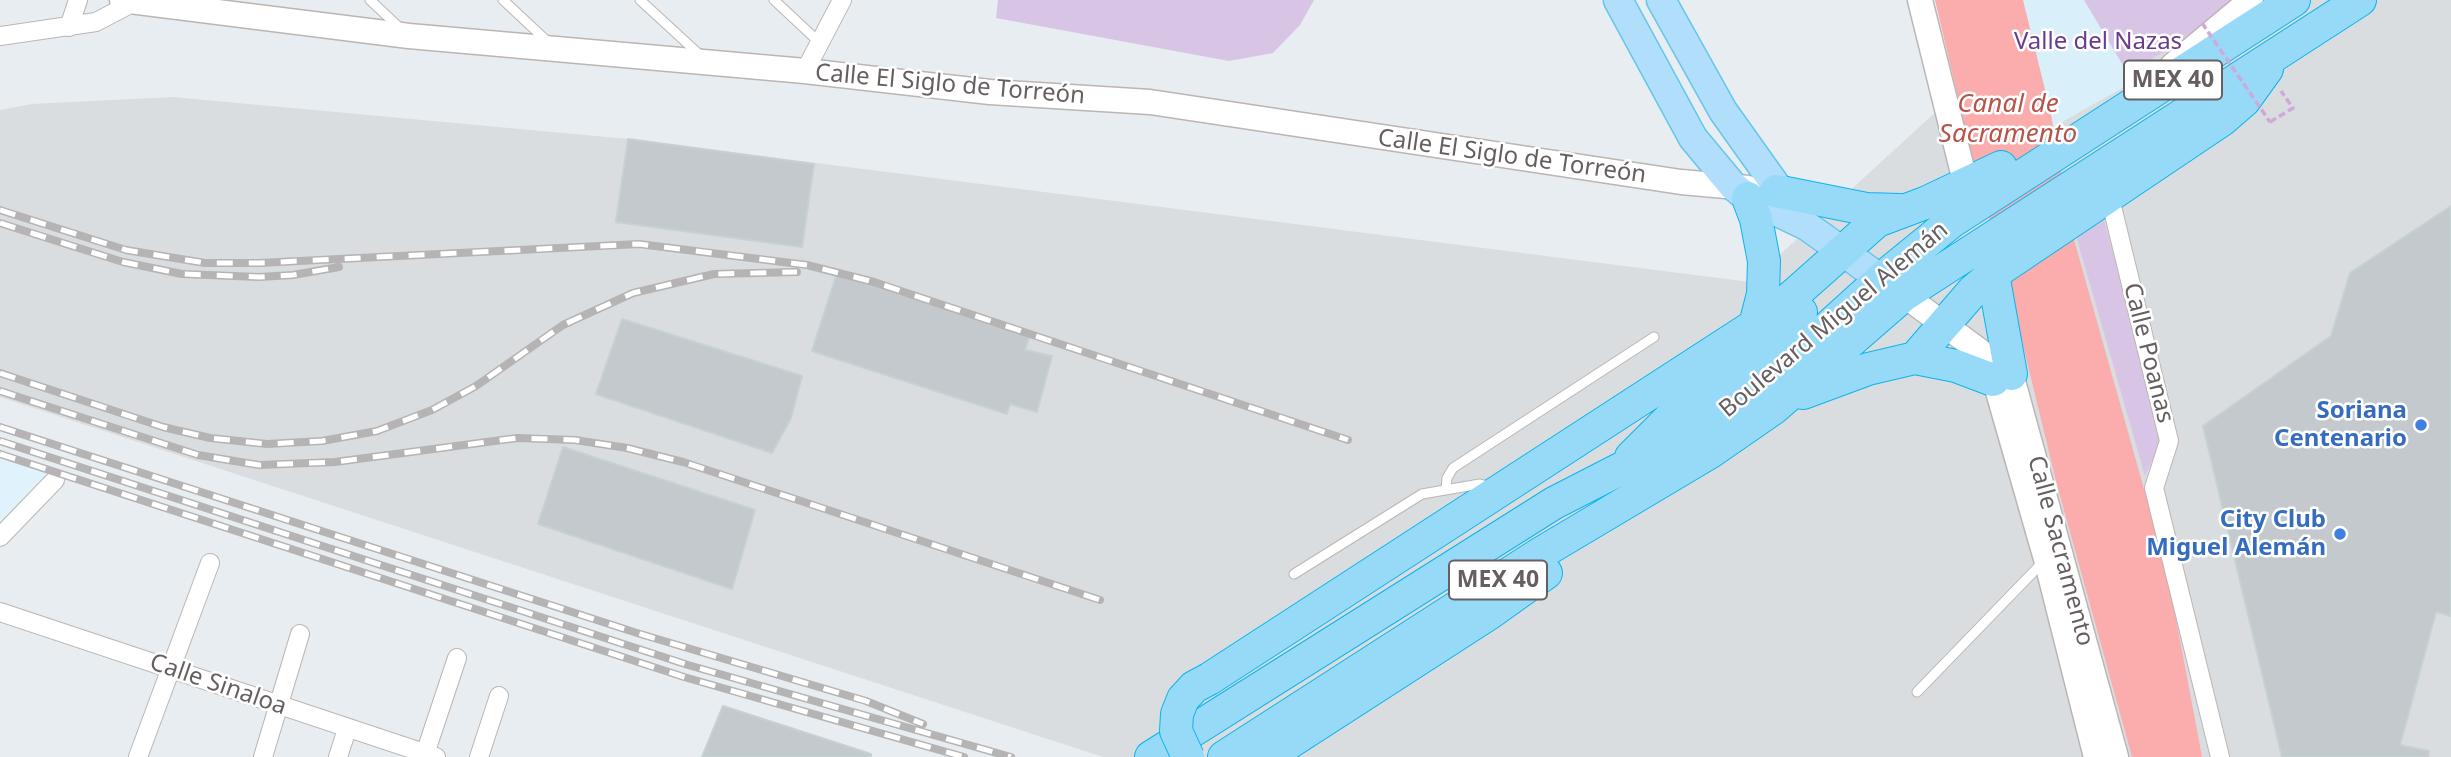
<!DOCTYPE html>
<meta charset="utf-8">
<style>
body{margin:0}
canvas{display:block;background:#e7edf0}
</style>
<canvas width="2451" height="757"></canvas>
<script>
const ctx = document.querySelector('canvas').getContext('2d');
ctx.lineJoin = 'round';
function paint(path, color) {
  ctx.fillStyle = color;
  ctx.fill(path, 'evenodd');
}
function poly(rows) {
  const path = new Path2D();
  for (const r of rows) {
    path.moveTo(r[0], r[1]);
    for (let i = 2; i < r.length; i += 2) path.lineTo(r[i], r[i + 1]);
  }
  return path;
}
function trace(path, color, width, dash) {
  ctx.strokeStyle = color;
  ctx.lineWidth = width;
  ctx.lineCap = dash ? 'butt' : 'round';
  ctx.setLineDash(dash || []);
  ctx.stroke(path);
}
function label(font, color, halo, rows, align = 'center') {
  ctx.font = font + ' "Noto Sans",sans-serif';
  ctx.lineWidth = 5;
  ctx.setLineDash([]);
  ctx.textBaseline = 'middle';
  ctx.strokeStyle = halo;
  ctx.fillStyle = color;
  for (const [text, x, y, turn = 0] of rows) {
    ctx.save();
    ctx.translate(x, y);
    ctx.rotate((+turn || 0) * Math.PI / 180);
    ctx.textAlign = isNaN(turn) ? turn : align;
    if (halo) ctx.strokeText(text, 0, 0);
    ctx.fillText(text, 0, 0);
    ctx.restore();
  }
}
paint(poly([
 [0,452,53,469,0,525]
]), '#e0f3fc');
paint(poly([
 [2058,0,2451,0,2451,757,1103,757,0,397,0,110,32,104,173,97,628,139,1750,282]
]), '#d9dddf');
paint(poly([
 [998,0,1314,0,1300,25,1273,53,1229,61,996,18],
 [2043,0,2238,0,2163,52,2072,108],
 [2101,209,2163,438,2145,476,2073,225]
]), '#d8c5e6');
paint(poly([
 [1977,0,2084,0,2133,82,1970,174,1955,109]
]), '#d9eff9');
paint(poly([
 [1935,0,2023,0,2051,114,2071,229,2167,571,2202,757,2132,757,2056,481,2007,279,1972,157]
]), '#fbacac');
const building = poly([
 [628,139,814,164,802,247,616,222,628,139],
 [2451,206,2451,616,2436,612,2400,745,2429,751,2428,757,2282,757,2203,426,2331,336,2350,273,2451,206],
 [837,273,1030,335,1025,350,1052,356,1037,412,1010,404,1007,414,812,351,837,273],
 [622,319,802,376,791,418,772,453,596,394,622,319],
 [563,447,755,510,732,589,538,524,563,447],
 [723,706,871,754,871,757,702,757,723,706]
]);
paint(building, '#c3c9cc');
trace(building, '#c6d1d4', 2);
const lane = poly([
 [370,0,402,30],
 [503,0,548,42],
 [640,0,701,56],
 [774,0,820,43],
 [1446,490,1447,478,1453,468,1654,337],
 [1294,574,1422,494,1480,484,1492,487],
 [1917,692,2044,561]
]);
const street = poly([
 [69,27,78,0],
 [0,36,96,22,138,0],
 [805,71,842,0],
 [2109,194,2169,441,2154,488,2220,757],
 [0,537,55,480],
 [0,612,436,757],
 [425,754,457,658],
 [138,757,210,563],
 [263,757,300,634],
 [338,757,347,729],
 [479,757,499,696]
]);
const secondary = poly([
 [122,0,409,36,805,71,990,92,1150,102,1681,182,1748,188],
 [1920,0,1966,185],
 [2173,65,2251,0],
 [1904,295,2011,374,2116,757],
 [1990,364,2046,559,2096,757]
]);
const primary = poly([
 [1618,0,1693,138,1733,186,1748,198,1807,226,1899,292],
 [1661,0,1723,111,1792,208]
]);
const highway = poly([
 [1776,191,1866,209,1900,210],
 [1748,198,1756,219,1764,261,1763,294,1755,325],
 [1993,274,2011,374],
 [1915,358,1973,291,1993,274,2222,120,2244,101,2267,69],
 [1803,393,1868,369,1915,358,1956,366,1993,380],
 [1631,457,1682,406,1742,364,1801,312],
 [1209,679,1755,325,1788,300,1877,221,1925,203,2001,167],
 [1151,757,1554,503,1712,422,1767,382,1881,279,1951,222,2294,0],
 [1224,757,1541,553,1709,453,1774,408,1904,295,2360,0],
 [1267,757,1490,613,1546,573]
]);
trace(lane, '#bbb6b4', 11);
trace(street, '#bbb6b4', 20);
trace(secondary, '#bbb5b3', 27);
trace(primary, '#65c6eb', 31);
trace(highway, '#0bb4ec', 34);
trace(poly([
 [2270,122,2293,108,2281,91]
]), '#cfa9d7', 3.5, [7, 3.5]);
trace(lane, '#fff', 9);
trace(street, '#fff', 18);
trace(secondary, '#fff', 24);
trace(primary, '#b1defb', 28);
trace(highway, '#96daf8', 32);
const rail = poly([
 [0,210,126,250,205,263,259,263,639,244,807,265,874,282,1348,440],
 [0,223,123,262,182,274,259,277,293,275,339,267],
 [0,373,163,427,210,438,267,444,322,441,377,431,432,410,476,386,563,325,633,293,714,274,797,272],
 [0,391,198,455,259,465,335,462,517,438,575,440,627,448,683,462,1100,600],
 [0,427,637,633,866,701,923,724],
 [0,441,688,665,1011,757],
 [0,454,684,677,964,757]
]);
trace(rail, '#b5b3b3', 8);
trace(rail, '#fff', 5, [16]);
const highwayBridge = poly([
 [1188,757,1176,731,1177,714,1183,699,1194,687,1209,679]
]);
trace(highwayBridge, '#0bb4ec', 34, []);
trace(poly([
 [2202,23,2270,122]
]), '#cfa9d7', 3.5, [7, 3.5]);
trace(highwayBridge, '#96daf8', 32);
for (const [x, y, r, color] of [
 [2421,425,7,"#3f7fe0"],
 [2340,534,7,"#3f7fe0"]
]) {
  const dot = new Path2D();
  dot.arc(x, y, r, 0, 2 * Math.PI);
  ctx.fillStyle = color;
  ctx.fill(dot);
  trace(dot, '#fff', 2.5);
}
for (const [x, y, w] of [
 [2173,80,98],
 [1498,580,98]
]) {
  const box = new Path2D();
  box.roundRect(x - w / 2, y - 19.5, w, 39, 5);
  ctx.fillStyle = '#fff';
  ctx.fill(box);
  trace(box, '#675f5f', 2);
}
label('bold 23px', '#675f5f', null, [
 ["MEX 40",2173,80],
 ["MEX 40",1498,580]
]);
label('24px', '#6a3b89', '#fff', [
 ["Valle del Nazas",2098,42]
]);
label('24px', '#675f5f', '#fff', [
 ["Calle El Siglo de Torreón",950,85,5],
 ["Calle El Siglo de Torreón",1512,157,8],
 ["Boulevard Miguel Alemán",1834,320,-40],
 ["Calle Poanas",2148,353,76],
 ["Calle Sacramento",2060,551,75],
 ["Calle Sinaloa",218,685,19]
]);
label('bold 24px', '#366cbe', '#fff', [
 ["Soriana",2407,411],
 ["Centenario",2407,439],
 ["City Club",2326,520],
 ["Miguel Alemán",2326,548]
], 'right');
label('italic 26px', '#b6544b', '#fff', [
 ["Canal de",2008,105],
 ["Sacramento",2008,135]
]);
</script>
